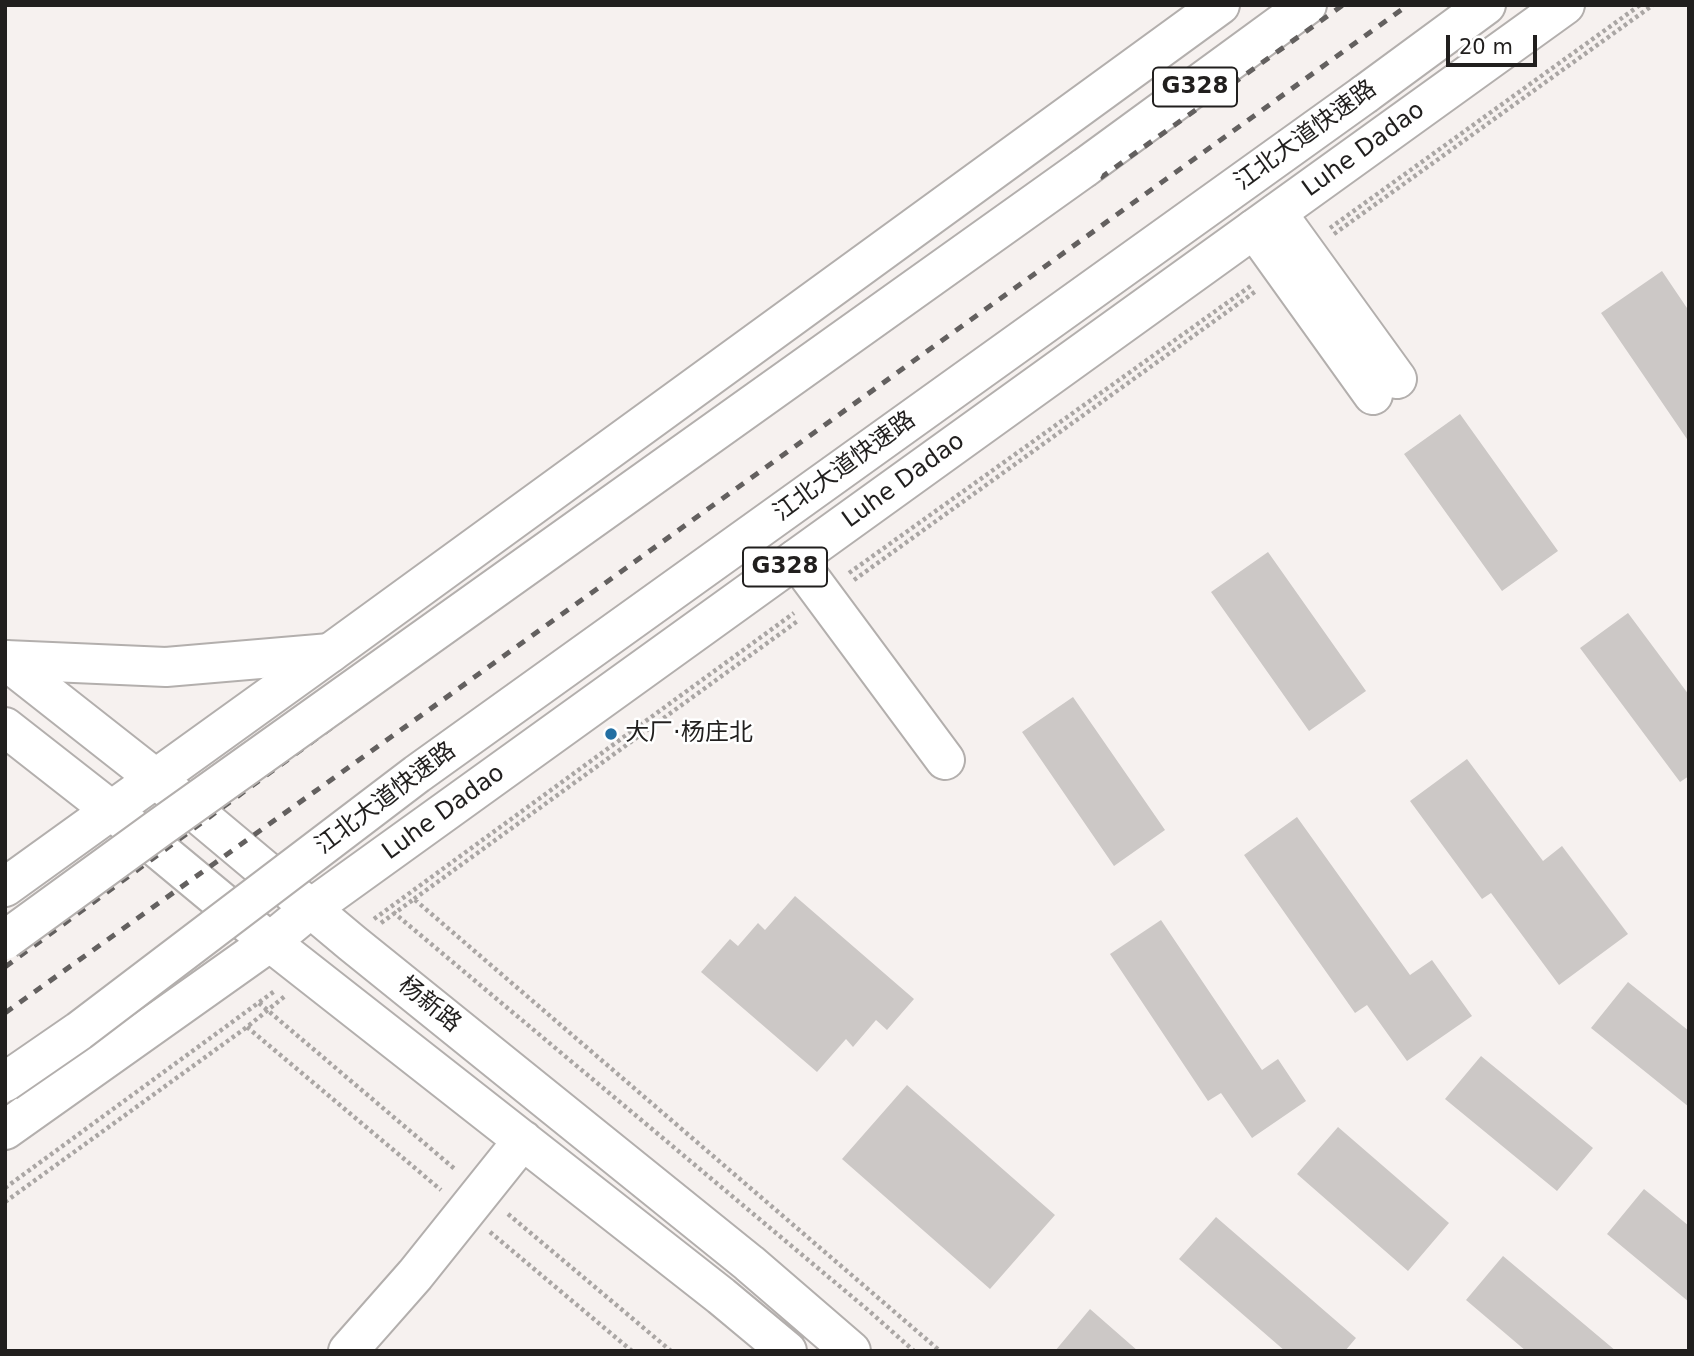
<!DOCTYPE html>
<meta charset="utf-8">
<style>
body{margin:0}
#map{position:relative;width:1694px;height:1356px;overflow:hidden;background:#f6f1ef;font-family:"DejaVu Sans",sans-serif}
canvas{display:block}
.frame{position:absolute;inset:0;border:7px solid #211f1e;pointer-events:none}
.scale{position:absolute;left:1446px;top:35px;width:91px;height:32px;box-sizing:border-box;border:4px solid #211f1e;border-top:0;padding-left:9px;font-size:21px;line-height:24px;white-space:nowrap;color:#211f1e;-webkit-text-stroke:5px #fff;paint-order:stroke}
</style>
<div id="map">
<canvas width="1694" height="1356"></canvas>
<div class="frame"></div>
<div class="scale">20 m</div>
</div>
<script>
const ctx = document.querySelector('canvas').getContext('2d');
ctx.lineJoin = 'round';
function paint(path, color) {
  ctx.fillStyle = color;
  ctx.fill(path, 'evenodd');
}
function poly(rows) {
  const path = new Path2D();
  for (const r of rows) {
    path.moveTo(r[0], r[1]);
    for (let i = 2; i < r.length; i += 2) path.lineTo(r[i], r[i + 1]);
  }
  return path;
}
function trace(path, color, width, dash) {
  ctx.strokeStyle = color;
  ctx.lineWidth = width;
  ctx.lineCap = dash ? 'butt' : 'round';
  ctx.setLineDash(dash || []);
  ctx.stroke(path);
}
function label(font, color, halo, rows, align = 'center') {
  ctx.font = font + ' "DejaVu Sans","Noto Sans SC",sans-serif';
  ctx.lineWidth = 5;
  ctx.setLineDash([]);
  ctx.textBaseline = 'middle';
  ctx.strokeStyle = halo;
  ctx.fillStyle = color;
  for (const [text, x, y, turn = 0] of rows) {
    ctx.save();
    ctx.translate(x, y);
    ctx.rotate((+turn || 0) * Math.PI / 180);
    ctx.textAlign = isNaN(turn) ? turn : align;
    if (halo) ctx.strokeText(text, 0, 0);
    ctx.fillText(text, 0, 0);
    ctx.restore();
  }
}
paint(poly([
 [1662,271,1689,311,1689,442,1601,313],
 [1460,414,1558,551,1502,591,1404,454],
 [1268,552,1366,691,1309,731,1211,592],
 [1628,613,1689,695,1689,776,1680,782,1580,648],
 [1073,697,1165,830,1114,866,1022,732],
 [1467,759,1543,861,1562,846,1628,934,1559,985,1491,893,1482,899,1410,801],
 [1297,817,1410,975,1432,960,1472,1016,1407,1061,1367,1005,1355,1013,1244,855],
 [795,896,914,999,887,1030,876,1020,853,1047,846,1039,817,1072,701,972,730,939,738,946,758,923,765,930],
 [1161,920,1262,1070,1278,1059,1306,1101,1252,1138,1221,1093,1208,1101,1110,954],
 [1628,982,1689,1031,1689,1107,1591,1028],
 [1481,1056,1593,1148,1557,1191,1445,1099],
 [907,1085,1055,1215,990,1289,842,1159],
 [1338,1127,1449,1223,1408,1271,1297,1174],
 [1644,1189,1689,1226,1689,1302,1607,1234],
 [1216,1217,1356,1338,1345,1351,1285,1351,1179,1259],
 [1503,1256,1616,1351,1526,1351,1466,1300],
 [1090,1309,1138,1351,1055,1351]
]), '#ccc8c6');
const minor = poly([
 [1277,213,1397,379],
 [1254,229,1373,395],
 [796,559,945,760],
 [6,660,166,667,330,653],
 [155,778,352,943,749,1263,851,1351],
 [111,810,270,942,721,1296,787,1351],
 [348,1351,415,1275,523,1140]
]);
const major = poly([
 [5,660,155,778],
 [5,727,111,810],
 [5,887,330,653,1220,5],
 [5,1130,270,942,310,909,1565,5]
]);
const highway = poly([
 [1365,94,1486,5],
 [1084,168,1307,5]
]);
trace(minor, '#b3afad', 42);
trace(major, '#b3afad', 42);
trace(highway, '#b3afad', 42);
trace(poly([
 [1330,228,1640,5],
 [1334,234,1653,5],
 [849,573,1252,285],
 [854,580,1256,291],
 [414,899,799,620],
 [393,912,868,1310,914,1351],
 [374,919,794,613],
 [381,923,414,899,940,1351],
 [259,1003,456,1170],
 [247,1027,441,1190],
 [5,1188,276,990],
 [5,1202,247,1027,285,996],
 [508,1214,671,1351],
 [490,1232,632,1351]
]), '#aaa6a4', 4.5, [3.5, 3.5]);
trace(minor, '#fff', 38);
trace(major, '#fff', 38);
trace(highway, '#fff', 38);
trace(poly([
 [5,967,403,675,1343,5],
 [5,1013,426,712,1408,5]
]), '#63605f', 5, [9, 9]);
const highwayBridge = poly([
 [5,940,159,828,1084,168],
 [5,1082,79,1031,417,774,1365,94]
]);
trace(highwayBridge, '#b3afad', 42, []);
trace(highwayBridge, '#fff', 38);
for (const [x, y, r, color] of [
 [611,734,7,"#236fa2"]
]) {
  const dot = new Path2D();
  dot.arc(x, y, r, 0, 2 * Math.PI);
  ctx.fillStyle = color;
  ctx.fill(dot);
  trace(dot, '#fff', 2.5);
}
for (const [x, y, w] of [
 [1195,87,84],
 [785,567,84]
]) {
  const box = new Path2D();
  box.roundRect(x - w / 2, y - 19.5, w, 39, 5);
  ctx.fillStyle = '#fff';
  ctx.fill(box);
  trace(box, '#211f1e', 2);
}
label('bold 23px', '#211f1e', null, [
 ["G328",1195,87],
 ["G328",785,567]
]);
label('24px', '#211f1e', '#fff', [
 ["江北大道快速路",1306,136,-36],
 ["Luhe Dadao",1364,150,-36],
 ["江北大道快速路",845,467,-36],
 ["Luhe Dadao",904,481,-36],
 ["江北大道快速路",386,799,-37],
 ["Luhe Dadao",444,813,-36],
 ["杨新路",429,1005,39]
]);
label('24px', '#211f1e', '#fff', [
 ["大厂·杨庄北",625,734]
], 'left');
</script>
